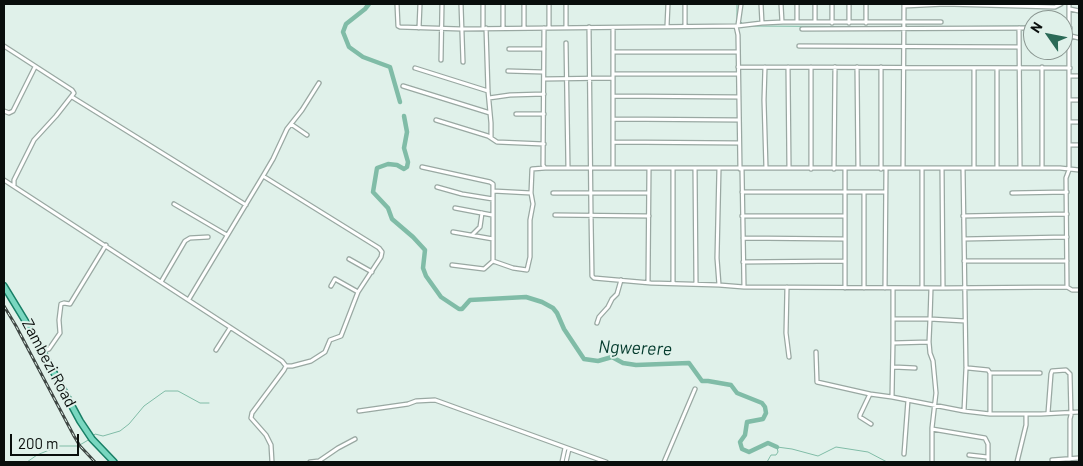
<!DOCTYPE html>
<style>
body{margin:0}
#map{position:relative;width:1083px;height:466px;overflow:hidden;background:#e0f1ea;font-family:Barlow,sans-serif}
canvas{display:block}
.frame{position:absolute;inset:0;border:5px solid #090e0c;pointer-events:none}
.north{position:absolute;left:1023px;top:10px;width:50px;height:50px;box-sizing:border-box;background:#e0f1ea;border:1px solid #8a9691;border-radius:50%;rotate:303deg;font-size:14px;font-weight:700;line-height:20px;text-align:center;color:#090e0c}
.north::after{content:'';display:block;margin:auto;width:18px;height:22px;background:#2b6a57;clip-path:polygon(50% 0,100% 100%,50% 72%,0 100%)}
.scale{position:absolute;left:10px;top:434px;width:69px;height:22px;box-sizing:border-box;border:2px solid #090e0c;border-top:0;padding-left:6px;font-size:15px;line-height:18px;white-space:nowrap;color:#090e0c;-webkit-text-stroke:4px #e0f1ea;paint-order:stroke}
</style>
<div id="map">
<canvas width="1083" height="466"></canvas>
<div class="frame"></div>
<div class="north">N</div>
<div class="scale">200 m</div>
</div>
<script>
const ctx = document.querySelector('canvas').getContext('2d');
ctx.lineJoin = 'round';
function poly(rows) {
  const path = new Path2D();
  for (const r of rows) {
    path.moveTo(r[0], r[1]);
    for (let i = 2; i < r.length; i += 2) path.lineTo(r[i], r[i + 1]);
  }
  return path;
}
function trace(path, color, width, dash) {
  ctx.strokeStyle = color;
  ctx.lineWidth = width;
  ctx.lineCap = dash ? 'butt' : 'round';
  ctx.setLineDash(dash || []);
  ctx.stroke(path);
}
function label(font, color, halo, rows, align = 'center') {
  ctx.font = font + ' Barlow,sans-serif';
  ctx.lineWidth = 4;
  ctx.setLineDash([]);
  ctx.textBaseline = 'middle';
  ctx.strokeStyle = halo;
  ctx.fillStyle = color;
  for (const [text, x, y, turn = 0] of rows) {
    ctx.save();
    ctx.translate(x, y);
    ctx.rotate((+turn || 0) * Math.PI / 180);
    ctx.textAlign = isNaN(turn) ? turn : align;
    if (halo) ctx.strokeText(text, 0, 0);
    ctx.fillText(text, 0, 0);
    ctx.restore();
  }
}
trace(poly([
 [737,4,737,19],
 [741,22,743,24],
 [751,26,902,27],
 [906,27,1027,26],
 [93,436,95,434,103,436,120,431,129,424,144,406,165,391,178,391,200,403,209,403],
 [27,462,37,455,59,446,78,446,90,439],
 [767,462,771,455,776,455,778,452,777,447,792,449,818,456,836,447,868,452,887,462]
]), '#80bca7', 1);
trace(poly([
 [369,4,365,9,346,24,343,32,349,47,363,57,390,67,400,102],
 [404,116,407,132,404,148,408,162,407,167,404,169,397,165,388,164,377,168,373,192,388,208,392,219,413,237,425,250,423,268,426,276,441,297,459,309,462,309,470,300,526,297,542,302,553,308,557,313,564,329,584,359,598,361,612,357,623,363,636,365,689,363,702,381,708,381,731,385,737,393,762,403,765,407,766,413,763,419,747,422,745,435,740,442,742,449,749,452,768,443,777,447]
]), '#80bca7', 4.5);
const minor = poly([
 [397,4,398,26,400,27,461,29,736,26,738,35,740,169],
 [461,4,463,62],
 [483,4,483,28],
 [524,4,524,28],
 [566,4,566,27],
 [685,4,685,26],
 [761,4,762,23],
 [781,4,782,22,797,22],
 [797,4,797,22,941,22],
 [815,4,815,22],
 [832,4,832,23],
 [904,6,945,4,1055,7,1061,4],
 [1070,9,1079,11],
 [849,23,849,4],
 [866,23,866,4],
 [738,25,741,4],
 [667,26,668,4],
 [737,26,762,23,783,22],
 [549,27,549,4],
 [589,27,591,215,592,276,594,278,651,283,719,285,744,287,943,288,1067,287,1072,290,1079,290],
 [419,28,420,4],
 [486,28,488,91,491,123,491,137],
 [503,28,503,4],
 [544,28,543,165,545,168,1060,168,1079,170],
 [613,28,613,168],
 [1019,28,1020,168],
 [1063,28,1070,28],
 [802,29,1033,28],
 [1071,36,1079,38],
 [566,43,568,168],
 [4,46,72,90,74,93,56,116,34,140,14,180,14,185],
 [799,46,1019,47],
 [509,49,544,49],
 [614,52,738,52],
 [441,60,442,4],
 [738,67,1070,68],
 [765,67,764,100,766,168],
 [788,67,789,168],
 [857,67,858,168],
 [881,67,881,169],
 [415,68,488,91],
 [974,68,974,168],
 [997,68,997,168],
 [508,71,543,72],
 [613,74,738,74],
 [1070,76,1079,76],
 [544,79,613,78],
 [403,86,490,113],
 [614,96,739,97],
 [72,97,246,205],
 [489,98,510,95,544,94],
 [1070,100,1079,100],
 [4,111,9,113,13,111,35,67],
 [516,114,544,114],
 [614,119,739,120],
 [436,120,488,136,497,142,544,144],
 [1070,122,1079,122],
 [291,124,307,135],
 [614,142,739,143],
 [1069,145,1079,145],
 [422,167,490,182,493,184,493,191],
 [695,168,696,284],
 [719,168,717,258,719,285],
 [903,168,904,4],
 [942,168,943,288],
 [963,168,966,367,968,368,988,370,990,373,1040,373],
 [1042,168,1042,67],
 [742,169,744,287],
 [811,169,811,67],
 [834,169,835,67],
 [845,169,845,288],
 [263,176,273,159,287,129,302,110,319,83],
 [4,180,282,361,286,366,284,370,252,413,251,418,266,435,271,445,272,462],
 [437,187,462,194,493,199],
 [742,192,864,192],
 [553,193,648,193],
 [1012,193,1067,192],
 [174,204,227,235],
 [455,208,492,215],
 [555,215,649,216],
 [742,216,844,216],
 [963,216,1067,214],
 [453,232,493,239,493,191,531,193,532,169,545,168],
 [472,235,480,227,482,213],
 [743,238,843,239],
 [964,239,1067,237],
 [349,259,372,272],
 [493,261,493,239],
 [964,261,1067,261],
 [743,262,844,261],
 [452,265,484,269,493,261,513,268,527,270,530,257,530,220,533,204,531,193],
 [161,282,185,241,190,238,208,237],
 [648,282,649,168],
 [673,283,673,168],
 [331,286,335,279,358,292],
 [787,287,786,333,789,357],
 [922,287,922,168],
 [1067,287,1066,178,1069,170,1069,4],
 [864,288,864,192,885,192],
 [885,288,886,169],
 [893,288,893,319,930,319,931,288],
 [189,299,263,176,379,248,382,252,381,257,358,292,341,336,330,340,325,352,311,361,292,366,286,366],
 [893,319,893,343],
 [597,323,599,317,608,307,612,299,617,294,621,280],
 [929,342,930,353,933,361,936,393,932,428,932,462],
 [216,350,230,328],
 [42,351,49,349,60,333,59,320,61,304,64,303,70,304,106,245],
 [816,352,817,382,870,394],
 [894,367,915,368],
 [892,397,964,411,990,414,1041,414,1079,412],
 [359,411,408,404,416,401,435,400,606,462],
 [964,411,966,368],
 [1048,413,1051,374,1052,371,1066,370,1070,374,1071,415,1070,419,1070,459],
 [990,414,990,373],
 [871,424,860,417,860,415,870,394,892,397,893,343,929,342,930,319,965,321],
 [932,429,985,438,988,444,988,462],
 [904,454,908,400],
 [969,455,987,457],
 [1052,460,1079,458],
 [310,462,319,461,338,448,355,439],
 [562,462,565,448],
 [566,462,569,449],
 [664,462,695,389],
 [1017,462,1026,425,1026,414]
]);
const major = poly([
 [4,286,32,332,80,421,92,439,114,462]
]);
trace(minor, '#99a8a2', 5.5);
trace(major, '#187f66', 8);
trace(minor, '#fff', 3);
trace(major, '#79d7c0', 5);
const rail = poly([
 [4,306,16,326,74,436,80,446,95,462]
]);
trace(rail, '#3f4744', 3);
trace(rail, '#e0f1ea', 1, [4]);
label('16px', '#090e0c', '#e0f1ea', [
 ["Zambezi Road",49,363,62]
]);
label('italic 18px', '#043b2d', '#e0f1ea', [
 ["Ngwerere",635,348,2]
]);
</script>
